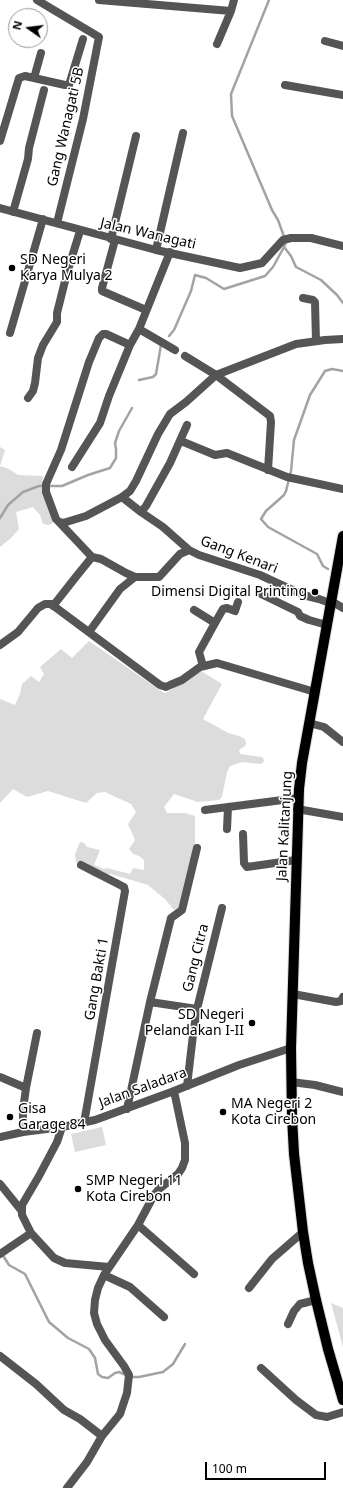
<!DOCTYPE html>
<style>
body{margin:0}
#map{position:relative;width:343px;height:1488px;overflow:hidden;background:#fff;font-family:"Noto Sans",sans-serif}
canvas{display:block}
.north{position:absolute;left:8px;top:8px;width:40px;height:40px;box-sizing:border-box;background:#fff;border:1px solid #999;border-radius:50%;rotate:284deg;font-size:11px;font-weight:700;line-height:16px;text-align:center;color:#000}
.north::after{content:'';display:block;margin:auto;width:14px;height:18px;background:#000;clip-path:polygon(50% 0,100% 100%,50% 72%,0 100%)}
.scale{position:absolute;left:205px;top:1462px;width:121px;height:18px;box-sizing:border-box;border:2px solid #000;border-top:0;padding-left:5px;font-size:12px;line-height:14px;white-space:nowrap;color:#000;-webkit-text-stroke:3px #fff;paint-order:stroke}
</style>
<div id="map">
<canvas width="343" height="1488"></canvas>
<div class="north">N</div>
<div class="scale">100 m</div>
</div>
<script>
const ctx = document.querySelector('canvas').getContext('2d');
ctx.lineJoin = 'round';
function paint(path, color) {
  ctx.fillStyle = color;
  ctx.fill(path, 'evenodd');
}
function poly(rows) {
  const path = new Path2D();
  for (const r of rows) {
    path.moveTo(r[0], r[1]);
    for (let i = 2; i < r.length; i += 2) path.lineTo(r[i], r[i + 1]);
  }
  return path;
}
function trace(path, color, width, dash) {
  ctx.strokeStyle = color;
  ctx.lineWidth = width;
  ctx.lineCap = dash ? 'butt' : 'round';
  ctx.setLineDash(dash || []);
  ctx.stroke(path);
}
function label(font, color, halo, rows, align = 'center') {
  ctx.font = font + ' "Noto Sans",sans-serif';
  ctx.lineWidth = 3;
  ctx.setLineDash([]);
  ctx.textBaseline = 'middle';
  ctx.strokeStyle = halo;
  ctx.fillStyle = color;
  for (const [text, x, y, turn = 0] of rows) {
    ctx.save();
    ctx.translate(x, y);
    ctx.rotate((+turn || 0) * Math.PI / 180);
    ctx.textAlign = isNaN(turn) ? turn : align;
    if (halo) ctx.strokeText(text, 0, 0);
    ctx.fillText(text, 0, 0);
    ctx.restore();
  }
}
paint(poly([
 [0,447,5,450,0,466,9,469,18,475,43,476,42,488,52,516,53,523,49,525,43,524,40,515,33,507,16,512,19,529,11,538,0,547],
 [89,641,164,693,166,693,181,682,201,671,219,682,222,684,203,719,228,733,239,736,245,739,246,743,245,746,239,750,240,754,262,757,264,760,263,763,260,764,242,762,230,766,227,772,222,797,219,800,198,802,174,794,164,807,167,813,185,813,195,816,195,849,183,895,178,908,174,910,165,899,148,885,111,874,94,877,85,871,76,862,75,854,80,842,84,843,87,847,100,850,94,865,104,869,107,868,130,874,133,868,144,870,144,860,139,856,133,854,129,849,135,840,128,824,136,812,131,804,105,792,97,793,86,803,48,791,27,797,13,789,0,803,0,699,15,705,20,694,22,684,31,676,39,682,44,674,40,667,61,649,72,658],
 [102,1127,106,1145,75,1152,71,1134],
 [331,1303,343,1308,343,1347]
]), '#dcdcdc');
trace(poly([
 [284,247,291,256,296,267,321,280,337,295,343,303],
 [169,336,174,330,191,291,195,275,206,278,224,289,265,276,273,267,284,247,286,242,278,220,272,210,232,116,231,94,269,0],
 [139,380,153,377,156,374,161,345],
 [0,518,8,505,23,492,39,486,62,486,88,475,110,468,116,458,116,449,115,443,119,431,132,408],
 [328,569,323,566,317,554,268,527,261,519,266,511,284,495,286,491,291,471,294,440,310,395,325,371,332,369,343,371],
 [2,1254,9,1265,25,1274,49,1322,68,1338,89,1349,95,1358,98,1374,102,1377,108,1378,115,1373,119,1372,126,1375],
 [131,1377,139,1377,163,1372,173,1364,185,1344]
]), '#a3a3a3', 2.5);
const major = poly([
 [343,536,302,763,299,789,291,1048,292,1117,294,1154,303,1232,308,1263,316,1300,328,1349,343,1400]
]);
trace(major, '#dbdbdb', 12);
trace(poly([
 [37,0,99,37,83,119,57,223],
 [99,0,231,11],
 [325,41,343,46],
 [217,44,231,11,234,0],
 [34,78,41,53],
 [285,85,343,95],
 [0,141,19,78,25,76,65,85,69,85,83,39],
 [0,208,156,250,240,268,262,263,283,240,291,238,311,238,343,246],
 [13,212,28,159,29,148,44,90],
 [111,239,136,136],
 [115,240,102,288,102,291,146,310],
 [156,250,183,133],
 [303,298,313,300,315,302,316,341],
 [139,329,175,350],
 [10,333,43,219],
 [130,345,106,334,103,334,99,338,89,362,61,450,46,484,46,492,56,519,59,522,63,523,86,516,122,497,141,512,146,506,170,463,187,425],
 [185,356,216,375,270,416,271,422,268,470],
 [28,398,33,391,35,383,38,358,43,345,57,322,57,313,67,273,80,231],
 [181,441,215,455,227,453,287,477,343,489],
 [72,467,100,423,109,396,130,345,139,329,170,252],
 [122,497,130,491,136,481,158,434,170,414,186,402,216,375,296,344,325,340,343,339],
 [141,512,163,527,189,550],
 [59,522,92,557],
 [259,593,298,612,300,616,309,620,327,625],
 [331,601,343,608],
 [53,606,75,578,92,557,101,559,126,573,135,577,159,577,180,554,189,550,199,555,260,575,303,595,319,599,330,603],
 [194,610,215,623,199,652,203,666],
 [215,623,223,609,227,608,235,611,238,602],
 [89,632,120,589,135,577],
 [0,645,18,632,38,608,45,604,51,604,160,685,166,687,170,685,182,680,200,667,217,663,315,692],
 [309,723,324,727,343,742],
 [297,809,343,817],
 [205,810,298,798],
 [227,829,228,807],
 [243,834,244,863,247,867,296,860],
 [81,865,124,887,125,891,84,1123],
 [293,994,336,1002,341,1001,343,997],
 [150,1002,197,1009],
 [0,1077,26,1088,23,1110,23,1132],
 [291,1082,315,1085,343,1092],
 [187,1086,193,1035,197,1009,222,908],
 [26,1088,37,1033],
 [127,1109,150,1002,171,918,182,910,197,848],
 [62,1127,57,1142,39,1176,22,1205,22,1215,31,1233,54,1258,65,1263,109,1267],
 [0,1137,23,1132,62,1127,95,1120,174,1091,239,1065,291,1048],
 [0,1184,21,1210],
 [138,1225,194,1274],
 [0,1254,31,1233],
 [104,1275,130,1287,164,1317],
 [249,1288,272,1259,303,1232],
 [288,1324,294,1311,300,1304,316,1300],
 [0,1356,36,1384,64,1410,80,1419,102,1436],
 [261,1368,296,1400,316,1415,327,1417,343,1412],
 [67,1488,87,1462,102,1436,120,1414,127,1393,129,1375,124,1366,105,1340,97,1324,94,1313,95,1300,98,1288,104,1275,138,1225,154,1195,159,1189,178,1174,182,1168,185,1160,185,1143,174,1091]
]), '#555', 8);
trace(major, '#000', 10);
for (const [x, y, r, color] of [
 [12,268,4,"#000"],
 [315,592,4,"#000"],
 [252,1023,4,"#000"],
 [223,1112,4,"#000"],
 [10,1117,4,"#000"],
 [78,1189,4,"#000"]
]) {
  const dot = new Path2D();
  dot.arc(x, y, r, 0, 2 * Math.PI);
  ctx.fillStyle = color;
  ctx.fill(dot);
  trace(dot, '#fff', 1.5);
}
label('14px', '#000', '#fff', [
 ["Gang Wanagati 5B",66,127,-77],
 ["Jalan Wanagati",148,234,13],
 ["Gang Kenari",239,555,21],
 ["Jalan Kalitanjung",285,826,-87],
 ["Gang Citra",196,958,-76],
 ["Gang Bakti 1",97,979,-80],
 ["Jalan Saladara",143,1088,-20]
]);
label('14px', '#000', '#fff', [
 ["SD Negeri",20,260],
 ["Karya Mulya 2",20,276],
 ["Dimensi Digital Printing",307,592,"right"],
 ["SD Negeri",244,1015,"right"],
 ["Pelandakan I-II",244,1031,"right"],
 ["MA Negeri 2",231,1104],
 ["Kota Cirebon",231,1120],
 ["Gisa",18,1109],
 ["Garage 84",18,1125],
 ["SMP Negeri 11",86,1181],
 ["Kota Cirebon",86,1197]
], 'left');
</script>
